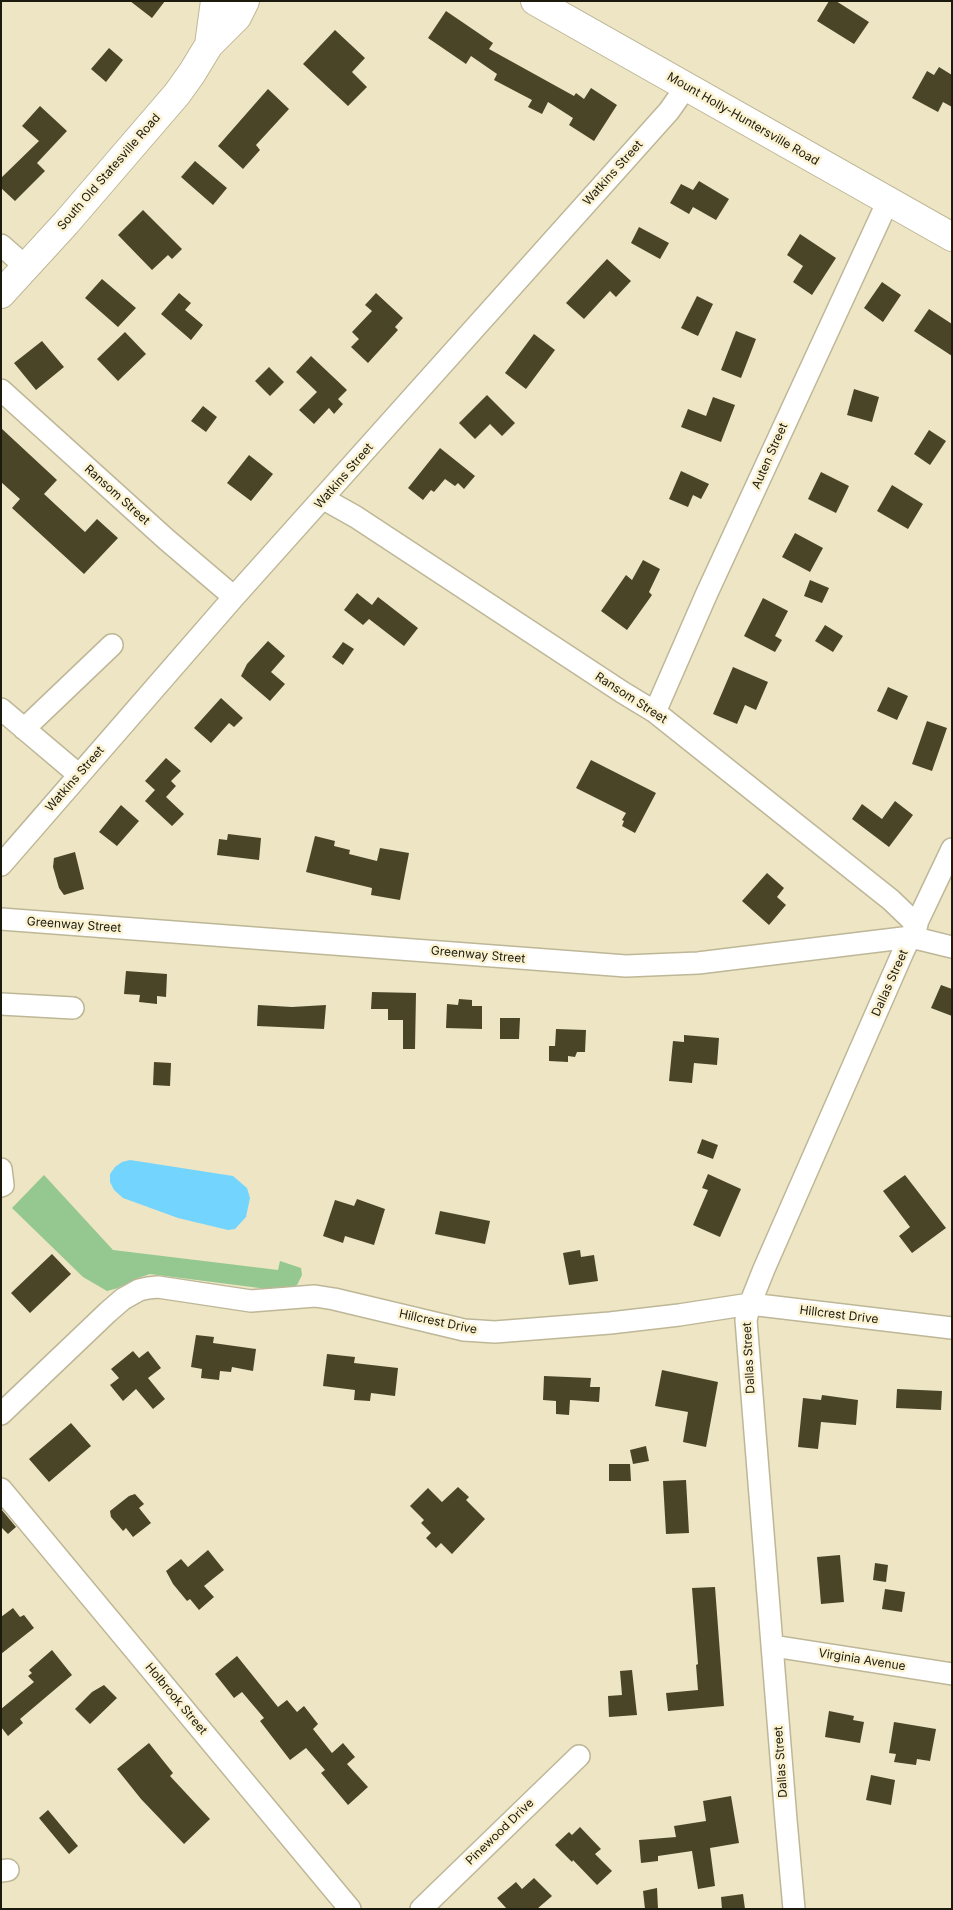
<!DOCTYPE html>
<style>
body{margin:0}
#map{position:relative;width:953px;height:1910px;overflow:hidden;background:#ede5c4;font-family:Inter,sans-serif}
canvas{display:block}
.frame{position:absolute;inset:0;border:2px solid #1c190d;pointer-events:none}
</style>
<div id="map">
<canvas width="953" height="1910"></canvas>
<div class="frame"></div>
</div>
<script>
const ctx = document.querySelector('canvas').getContext('2d');
ctx.lineJoin = 'round';
function paint(path, color) {
  ctx.fillStyle = color;
  ctx.fill(path, 'evenodd');
}
function poly(rows) {
  const path = new Path2D();
  for (const r of rows) {
    path.moveTo(r[0], r[1]);
    for (let i = 2; i < r.length; i += 2) path.lineTo(r[i], r[i + 1]);
  }
  return path;
}
function trace(path, color, width, dash) {
  ctx.strokeStyle = color;
  ctx.lineWidth = width;
  ctx.lineCap = dash ? 'butt' : 'round';
  ctx.setLineDash(dash || []);
  ctx.stroke(path);
}
function label(font, color, halo, rows, align = 'center') {
  ctx.font = font + ' Inter,sans-serif';
  ctx.lineWidth = 5;
  ctx.setLineDash([]);
  ctx.textBaseline = 'middle';
  ctx.strokeStyle = halo;
  ctx.fillStyle = color;
  for (const [text, x, y, turn = 0] of rows) {
    ctx.save();
    ctx.translate(x, y);
    ctx.rotate((+turn || 0) * Math.PI / 180);
    ctx.textAlign = isNaN(turn) ? turn : align;
    if (halo) ctx.strokeText(text, 0, 0);
    ctx.fillText(text, 0, 0);
    ctx.restore();
  }
}
paint(poly([
 [44,1175,113,1250,278,1270,280,1261,301,1268,302,1275,297,1285,283,1291,150,1274,138,1278,118,1288,107,1291,83,1277,12,1208]
]), '#95c790');
paint(poly([
 [130,1160,233,1176,247,1188,250,1198,246,1217,235,1229,228,1230,178,1218,123,1198,114,1190,110,1182,110,1174,115,1167,122,1162]
]), '#73d5fe');
paint(poly([
 [130,1,165,1,152,18],
 [829,1,836,1,869,22,854,44,817,21],
 [446,11,493,43,489,49,574,96,576,93,584,99,591,88,617,105,594,141,569,125,573,118,548,102,542,114,528,107,532,100,494,80,497,74,471,56,466,64,428,38],
 [335,30,365,58,352,72,367,87,348,106,303,64],
 [109,48,123,60,106,82,91,69],
 [939,67,952,75,952,107,943,102,938,112,912,98,927,71,934,75],
 [268,89,289,109,256,145,260,150,243,169,218,146],
 [40,106,67,131,37,163,45,171,15,201,1,188,1,178,39,141,22,126],
 [195,161,227,188,213,205,181,177],
 [699,181,729,199,716,220,693,207,689,214,670,203,681,184,693,190],
 [143,210,182,249,172,259,168,255,152,270,118,235],
 [639,227,669,243,660,259,631,243],
 [800,234,836,258,812,295,793,282,803,266,787,255],
 [607,259,631,281,616,297,610,291,584,319,566,303],
 [102,279,136,308,118,327,85,298],
 [882,282,901,295,883,322,864,308],
 [179,293,191,303,185,310,203,325,191,340,161,314],
 [376,293,403,318,395,327,398,330,368,363,351,347,359,339,352,332,372,311,365,305],
 [697,296,713,304,698,336,681,328],
 [929,309,952,324,952,356,914,331],
 [736,331,756,339,741,378,721,370],
 [125,332,146,354,118,381,97,359],
 [534,334,555,350,526,389,505,373],
 [42,341,64,367,36,390,14,363],
 [311,356,347,390,338,399,343,404,334,414,329,408,314,424,299,410,317,392,296,372],
 [269,367,284,382,270,396,255,381],
 [854,389,879,397,872,422,847,415],
 [487,395,515,423,502,436,490,424,475,439,459,423],
 [713,397,735,405,721,442,681,427,688,409,706,416],
 [203,406,217,417,206,432,191,421],
 [1,428,57,480,44,494,85,532,97,519,118,538,84,574,12,508,20,499,1,482],
 [929,430,946,441,930,465,914,454],
 [440,448,475,476,464,489,458,483,455,486,445,479,434,492,431,490,423,500,408,488],
 [249,455,273,474,251,501,227,483],
 [681,471,709,484,701,499,693,495,688,507,669,499],
 [821,472,849,486,836,513,808,499],
 [892,485,923,504,908,529,877,511],
 [795,533,823,548,810,572,782,557],
 [643,560,660,569,649,592,652,595,627,630,601,611,626,575,632,580],
 [810,580,829,588,822,603,804,596],
 [357,593,372,605,378,597,418,628,404,646,369,619,363,625,344,610],
 [763,598,788,611,775,636,782,640,775,652,744,636],
 [825,625,843,636,833,652,815,641],
 [268,641,285,656,271,672,285,684,270,701,241,676,247,664],
 [343,642,354,649,343,665,332,657],
 [733,667,768,682,756,710,745,705,737,724,713,714],
 [888,687,908,696,897,720,877,711],
 [221,698,243,718,234,727,229,723,211,743,194,728],
 [927,721,947,728,932,771,912,764],
 [166,758,181,771,171,781,176,786,166,797,184,814,172,826,145,801,155,790,145,781],
 [591,760,656,793,635,833,622,826,624,821,622,820,626,813,576,788],
 [895,801,913,815,889,847,852,819,862,804,882,819],
 [121,805,139,821,117,846,99,832],
 [228,834,261,838,259,860,217,855,219,839,227,840],
 [315,836,335,841,334,846,350,850,349,854,377,861,380,848,409,853,400,900,371,895,372,888,306,872],
 [75,852,84,889,64,895,59,888,53,867,54,858],
 [767,873,784,888,777,897,786,905,769,925,742,901],
 [126,971,167,974,166,997,157,996,157,1004,139,1002,140,995,124,994],
 [941,985,952,989,952,1016,931,1008],
 [372,992,416,993,415,1049,403,1049,403,1020,388,1020,388,1009,371,1009],
 [459,999,472,1000,472,1006,482,1006,482,1029,446,1028,447,1004,458,1005],
 [258,1005,292,1007,326,1005,324,1029,257,1026],
 [500,1018,520,1018,519,1039,500,1039],
 [556,1029,586,1030,585,1052,577,1052,575,1057,568,1056,568,1062,549,1061,549,1046,555,1046],
 [684,1035,719,1038,717,1065,694,1063,692,1083,669,1081,673,1041,684,1042],
 [154,1062,171,1063,170,1086,153,1085],
 [702,1139,718,1145,713,1159,697,1153],
 [708,1174,741,1189,720,1237,693,1225,708,1190,702,1188],
 [905,1175,946,1228,912,1253,899,1236,910,1227,883,1191],
 [357,1199,385,1209,374,1245,345,1236,343,1243,323,1236,335,1200,354,1206],
 [440,1211,490,1221,485,1244,435,1234],
 [580,1250,581,1257,594,1255,598,1281,569,1285,563,1253],
 [52,1254,71,1274,30,1313,11,1293],
 [196,1335,214,1337,213,1343,256,1349,253,1371,232,1367,231,1372,220,1371,219,1380,201,1378,202,1369,191,1367],
 [133,1351,139,1358,148,1351,161,1368,148,1378,165,1399,153,1409,136,1389,123,1401,110,1385,119,1378,111,1369],
 [327,1354,355,1357,354,1363,398,1368,395,1396,371,1393,370,1401,354,1400,355,1390,323,1386],
 [662,1370,718,1382,706,1447,683,1442,688,1412,655,1406],
 [544,1376,591,1378,590,1387,600,1387,599,1402,570,1400,569,1415,556,1414,556,1401,543,1400],
 [897,1389,942,1391,941,1410,896,1408],
 [822,1395,858,1400,856,1425,821,1422,818,1449,798,1447,803,1398,821,1400],
 [71,1423,91,1446,49,1482,29,1459],
 [646,1446,649,1461,633,1464,630,1450],
 [609,1464,630,1464,631,1481,609,1481],
 [686,1480,689,1533,666,1534,663,1481],
 [458,1487,469,1497,466,1500,485,1519,452,1554,441,1543,436,1548,426,1538,431,1533,421,1523,424,1520,410,1506,428,1488,442,1502],
 [135,1494,144,1504,139,1508,151,1523,133,1537,126,1528,123,1531,111,1517,110,1511,129,1496],
 [1,1509,16,1527,8,1534,1,1527],
 [208,1550,224,1570,204,1586,214,1597,199,1610,190,1599,187,1601,173,1584,166,1571,181,1559,188,1567],
 [840,1555,844,1602,821,1604,817,1557],
 [875,1563,888,1565,886,1582,873,1580],
 [715,1587,724,1706,668,1711,666,1693,698,1690,696,1665,698,1664,692,1588],
 [885,1589,905,1592,902,1612,882,1609],
 [13,1608,20,1617,24,1615,34,1628,1,1654,1,1617],
 [52,1650,72,1675,20,1719,23,1723,8,1736,1,1727,1,1709,34,1682,28,1676,32,1673,29,1670],
 [237,1656,278,1707,287,1700,297,1712,304,1706,318,1724,313,1729,332,1753,343,1743,355,1757,347,1764,368,1787,348,1805,321,1773,325,1770,306,1748,290,1760,260,1721,264,1718,242,1692,234,1698,215,1674],
 [632,1670,637,1715,609,1717,608,1696,622,1695,620,1671],
 [104,1685,117,1698,90,1724,75,1709,92,1692],
 [829,1711,854,1716,853,1720,864,1722,860,1743,825,1737],
 [894,1722,936,1729,930,1761,917,1759,916,1765,894,1762,896,1754,889,1753],
 [149,1743,173,1773,170,1776,210,1819,184,1844,141,1799,117,1769],
 [871,1775,895,1780,891,1805,866,1800],
 [731,1796,739,1843,710,1848,715,1886,698,1889,692,1851,658,1856,658,1861,641,1863,639,1840,676,1837,674,1826,706,1821,703,1801],
 [48,1810,78,1846,69,1854,39,1818],
 [580,1827,601,1849,595,1854,612,1871,597,1885,573,1860,572,1862,555,1845,569,1832,572,1835],
 [534,1878,552,1896,537,1909,507,1909,497,1898,516,1882,522,1889],
 [657,1888,658,1909,645,1909,643,1891],
 [743,1894,745,1909,722,1909,721,1897]
]), '#4b4528');
const minor = poly([
 [1,245,26,267],
 [1,390,167,540,234,597],
 [324,499,356,517,622,692,655,712,891,900,917,925],
 [1,709,79,775],
 [655,712,707,593,888,201],
 [24,729,112,645],
 [1,865,234,597,669,111,686,87],
 [1,919,626,966,698,963,911,937,952,947],
 [1,1004,73,1008],
 [1,1169,3,1185,1,1186],
 [1,1414,108,1312,123,1299,139,1290,148,1288,158,1287,251,1301,315,1296,334,1299,464,1330,495,1332,610,1323,679,1315,750,1304,952,1328],
 [1,1489,350,1909],
 [773,1646,952,1674],
 [1,1871,8,1870],
 [421,1909,579,1756],
 [794,1909,786,1820,746,1320,750,1304,764,1269,903,952,952,849]
]);
const major = poly([
 [535,1,952,237],
 [209,45,215,1],
 [1,294,66,223,177,94,192,73,209,45,237,17,245,1]
]);
trace(minor, '#beb797', 24);
trace(major, '#beb797', 30);
trace(minor, '#fff', 21);
trace(major, '#fff', 28);
label('12px', '#1c190d', '#faf2d0', [
 ["Mount Holly-Huntersville Road",743,119,30],
 ["South Old Statesville Road",109,172,-49],
 ["Watkins Street",613,173,-48],
 ["Auten Street",770,456,-66],
 ["Watkins Street",344,476,-49],
 ["Ransom Street",117,495,42],
 ["Ransom Street",631,698,33],
 ["Watkins Street",75,779,-49],
 ["Greenway Street",74,925,4],
 ["Greenway Street",478,955,5],
 ["Dallas Street",890,983,-66],
 ["Hillcrest Drive",839,1315,7],
 ["Hillcrest Drive",438,1322,12],
 ["Dallas Street",749,1358,-93],
 ["Virginia Avenue",862,1660,9],
 ["Holbrook Street",176,1699,50],
 ["Dallas Street",781,1762,-94],
 ["Pinewood Drive",500,1832,-44]
]);
</script>
